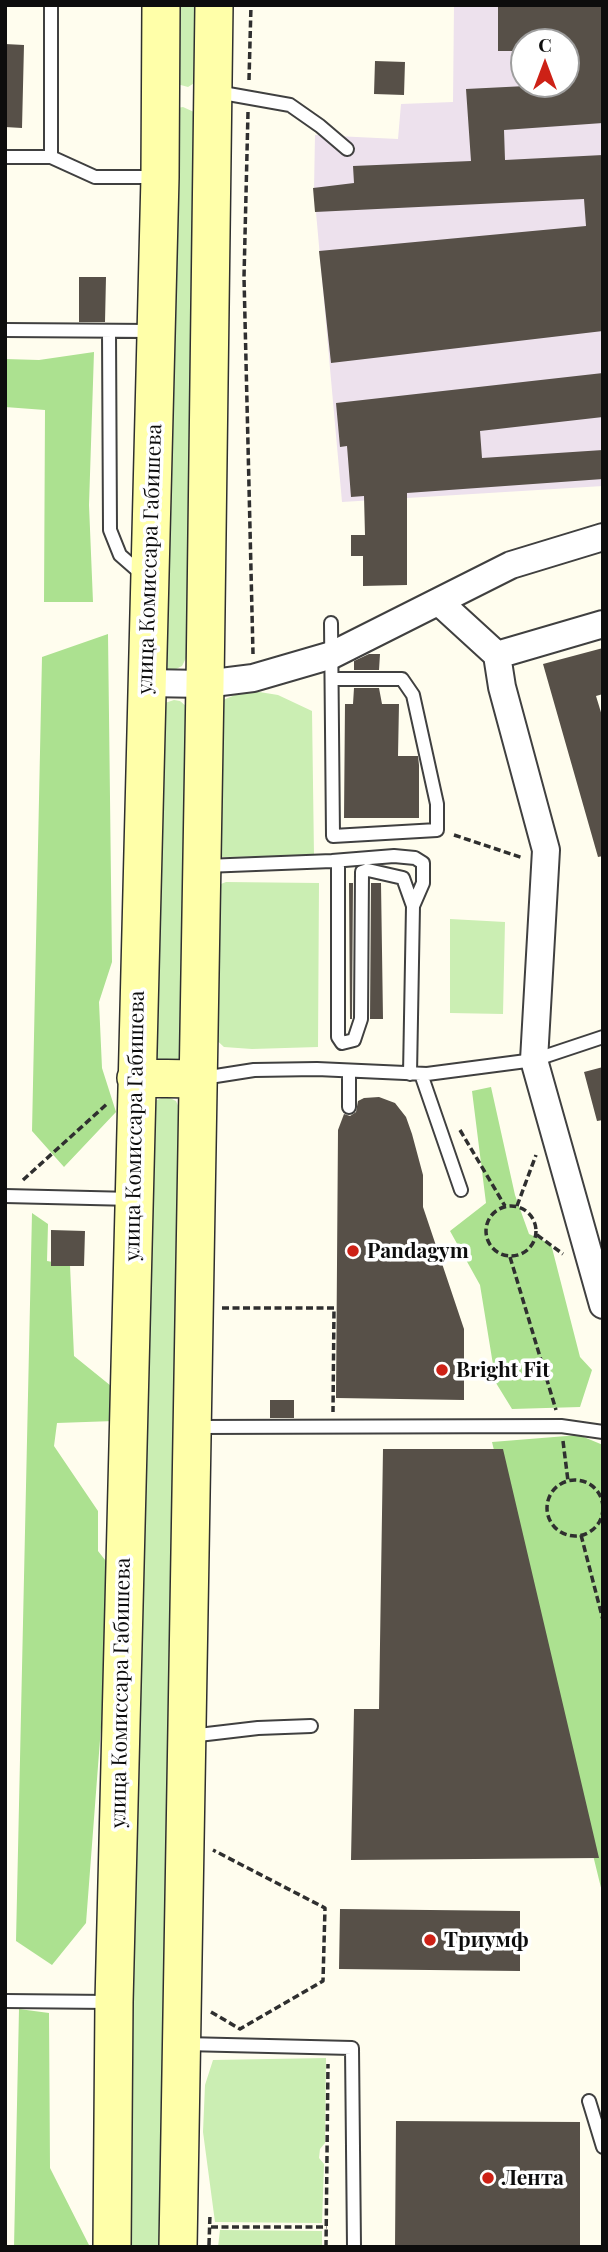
<!DOCTYPE html>
<meta charset="utf-8">
<style>
body{margin:0}
#map{position:relative;width:608px;height:2252px;overflow:hidden;background:#fffdee;font-family:"Playfair Display",serif}
canvas{display:block}
.frame{position:absolute;inset:0;border:7px solid #0d0d0d;pointer-events:none}
.north{position:absolute;left:510px;top:28px;width:70px;height:70px;box-sizing:border-box;background:#fff;border:2px solid #9e9e9e;border-radius:50%;rotate:0deg;font-size:19px;font-weight:700;line-height:28px;text-align:center;color:#0d0d0d}
.north::after{content:'';display:block;margin:auto;width:24px;height:32px;background:#cd2116;clip-path:polygon(50% 0,100% 100%,50% 72%,0 100%)}
</style>
<div id="map">
<canvas width="608" height="2252"></canvas>
<div class="frame"></div>
<div class="north">С</div>
</div>
<script>
const ctx = document.querySelector('canvas').getContext('2d');
ctx.lineJoin = 'round';
function paint(path, color) {
  ctx.fillStyle = color;
  ctx.fill(path, 'evenodd');
}
function poly(rows) {
  const path = new Path2D();
  for (const r of rows) {
    if (r.length === 3) {
      path.moveTo(r[0] + r[2], r[1]);
      path.arc(r[0], r[1], r[2], 0, 2 * Math.PI);
      continue;
    }
    path.moveTo(r[0], r[1]);
    for (let i = 2; i < r.length; i += 2) path.lineTo(r[i], r[i + 1]);
  }
  return path;
}
function trace(path, color, width, dash) {
  ctx.strokeStyle = color;
  ctx.lineWidth = width;
  ctx.lineCap = dash ? 'butt' : 'round';
  ctx.setLineDash(dash || []);
  ctx.stroke(path);
}
function label(font, color, halo, rows, align = 'center') {
  ctx.font = font + ' "Playfair Display",serif';
  ctx.lineWidth = 7;
  ctx.setLineDash([]);
  ctx.textBaseline = 'middle';
  ctx.strokeStyle = halo;
  ctx.fillStyle = color;
  for (const [text, x, y, turn = 0] of rows) {
    ctx.save();
    ctx.translate(x, y);
    ctx.rotate((+turn || 0) * Math.PI / 180);
    ctx.textAlign = isNaN(turn) ? turn : align;
    if (halo) ctx.strokeText(text, 0, 0);
    ctx.fillText(text, 0, 0);
    ctx.restore();
  }
}
paint(poly([
 [454,5,603,5,603,486,342,502,314,190,315,135,398,139,401,104,453,102],
 [524,42,566,42,566,84,524,84]
]), '#ede1ed');
paint(poly([
 [171,5,203,5,199,80,188,87,177,84],
 [183,107,194,112,198,122,187,656,182,666,172,671,166,669,177,108],
 [247,690,278,695,312,711,314,856,222,857,217,854,223,700],
 [174,700,180,701,187,707,181,1057,174,1063,156,1059,162,704],
 [226,882,319,883,318,1047,252,1049,224,1047,211,1035,213,887],
 [450,919,505,922,503,1014,450,1013],
 [166,1096,176,1101,181,1112,159,2247,124,2247,155,1101],
 [326,2058,325,2143,320,2149,319,2158,324,2164,322,2223,215,2222,203,2132,205,2085,213,2060],
 [220,2230,322,2231,322,2247,218,2247]
]), '#cbeeb3');
paint(poly([
 [94,352,89,505,93,602,44,602,45,410,5,407,5,359,39,360],
 [108,634,112,962,99,1002,102,1068,116,1112,64,1167,32,1131,42,657],
 [491,1087,515,1195,529,1234,551,1244,580,1357,592,1370,580,1407,512,1409,496,1383,480,1285,450,1231,486,1203,472,1091],
 [32,1213,48,1224,47,1261,70,1265,74,1356,116,1390,114,1421,57,1423,54,1446,98,1511,98,1551,113,1570,86,1923,52,1965,16,1941],
 [579,1435,603,1445,603,1896,492,1442],
 [19,2009,49,2013,50,2168,90,2247,14,2247]
]), '#ace190');
paint(poly([
 [498,5,603,6,603,123,504,130,505,160,603,155,603,331,331,363,319,251,586,226,584,199,315,212,313,188,354,183,353,166,471,161,466,89,566,84,566,42,524,42,524,51,498,51],
 [5,44,24,45,22,128,5,127],
 [375,61,405,62,404,95,374,94],
 [79,277,106,277,105,322,79,322],
 [603,373,603,417,480,431,482,458,603,450,603,479,407,493,407,585,363,586,363,556,351,556,351,535,365,535,364,496,351,497,347,446,340,447,336,403],
 [603,648,603,694,596,696,603,719,603,856,598,857,543,664],
 [369,654,380,654,379,670,354,670,354,661],
 [354,688,379,688,382,704,399,704,398,756,418,756,419,765,419,818,344,818,345,704,353,704],
 [349,883,353,883,352,1019,350,1019],
 [371,883,381,883,383,1019,370,1019],
 [603,1067,603,1120,597,1121,584,1072],
 [379,1097,395,1103,406,1117,412,1134,423,1175,423,1207,464,1329,464,1400,336,1398,338,1130,344,1114,350,1116,356,1112,358,1101,364,1098],
 [51,1230,85,1231,84,1266,51,1266],
 [270,1400,294,1400,294,1418,270,1418],
 [383,1449,503,1449,599,1858,351,1860,354,1709,379,1709],
 [340,1909,520,1911,520,1971,339,1969],
 [396,2121,580,2122,580,2247,395,2247]
]), '#575048');
const lane = poly([
 [51,5,51,157],
 [217,92,290,105,320,126,347,149],
 [5,157,51,157,95,177,156,177],
 [5,330,152,331],
 [109,331,110,530,120,555,144,576],
 [331,623,333,836,437,830,437,804,413,695,402,679,332,679],
 [338,861,338,1037,342,1043,354,1040,361,1019,362,872,368,870,403,878,413,906,410,1074],
 [205,866,332,861,394,856,415,858,423,863,423,883,413,906],
 [421,1074,461,1190],
 [203,1078,254,1070,317,1069,427,1074,534,1060,603,1037],
 [349,1107,349,1071],
 [5,1196,133,1199],
 [194,1427,561,1426,603,1432],
 [190,1736,258,1728,311,1726],
 [5,2001,110,2002],
 [185,2044,352,2048,354,2247],
 [589,2101,603,2147]
]);
const street = poly([
 [439,602,497,655,502,687,546,850,534,1060,603,1305],
 [497,655,603,624],
 [146,683,205,684,253,678,332,655,511,565,603,537]
]);
const secondary = poly([
 [136,1078,197,1079],
 [112,2247,114,2002,160,177,161,5],
 [178,2247,205,684,214,5]
]);
trace(lane, '#404040', 16);
trace(street, '#404040', 30);
trace(secondary, '#2f2f2f', 40);
trace(poly([
 [249,80,251,5],
 [248,112,244,277,253,654],
 [454,835,523,858],
 [460,1130,505,1206],
 [23,1180,108,1103],
 [511,1231,25],
 [517,1206,536,1155],
 [537,1235,563,1254],
 [510,1257,556,1410],
 [222,1308,334,1308,333,1412],
 [563,1441,568,1481],
 [575,1508,28],
 [581,1535,603,1620],
 [211,2012,240,2029,323,1981,325,1908,213,1850],
 [211,2227,327,2227],
 [209,2245,210,2214],
 [326,2247,328,2064]
]), '#2f2f2f', 3.5, [7, 3.5]);
trace(lane, '#fff', 12);
trace(street, '#fff', 26);
trace(secondary, '#ffffa9', 37);
for (const [x, y, r, color] of [
 [353,1251,7,"#cd2116"],
 [442,1370,7,"#cd2116"],
 [430,1940,7,"#cd2116"],
 [488,2178,7,"#cd2116"]
]) {
  const dot = new Path2D();
  dot.arc(x, y, r, 0, 2 * Math.PI);
  ctx.fillStyle = color;
  ctx.fill(dot);
  trace(dot, '#fff', 2.5);
}
label('21px', '#0d0d0d', '#fff', [
 ["улица Комиссара Габишева",150,559,-88],
 ["улица Комиссара Габишева",135,1126,-89],
 ["улица Комиссара Габишева",121,1693,-89]
]);
label('bold 21px', '#0d0d0d', '#fff', [
 ["Pandagym",367,1251],
 ["Bright Fit",456,1370],
 ["Триумф",444,1940],
 ["Лента",502,2178]
], 'left');
</script>
